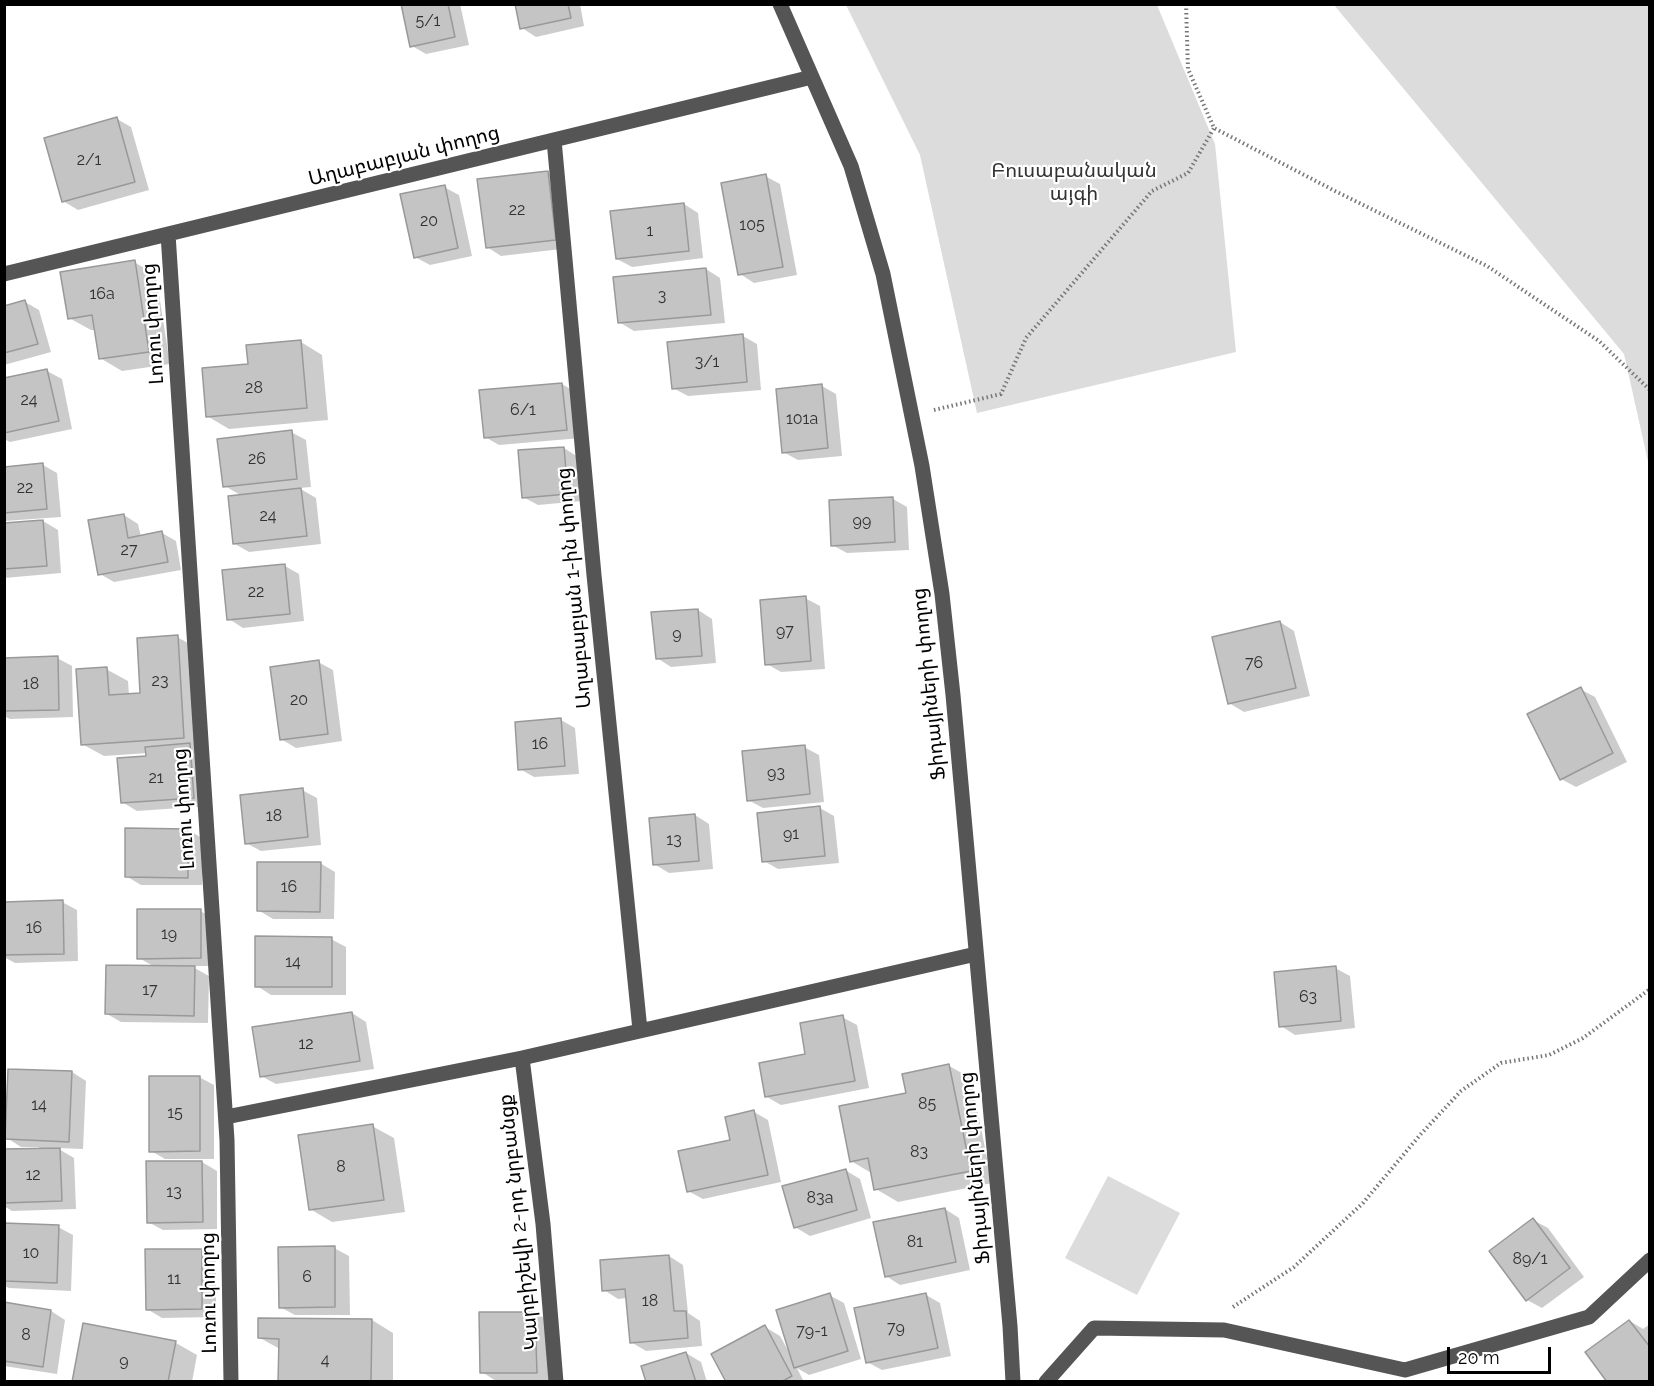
<!DOCTYPE html>
<meta charset="utf-8">
<style>
body{margin:0}
#map{position:relative;width:1654px;height:1386px;overflow:hidden;background:#fff;font-family:Raleway,sans-serif}
canvas{display:block}
.frame{position:absolute;inset:0;border:6px solid #000;pointer-events:none}
.scale{position:absolute;left:1447px;top:1347px;width:104px;height:27px;box-sizing:border-box;border:3px solid #000;border-top:0;padding-left:8px;font-size:18px;line-height:21px;white-space:nowrap;color:#000;-webkit-text-stroke:4px #fff;paint-order:stroke}
</style>
<div id="map">
<canvas width="1654" height="1386"></canvas>
<div class="frame"></div>
<div class="scale">20 m</div>
</div>
<script>
const ctx = document.querySelector('canvas').getContext('2d');
ctx.lineJoin = 'round';
function paint(path, color) {
  ctx.fillStyle = color;
  ctx.fill(path, 'evenodd');
}
function poly(rows) {
  const path = new Path2D();
  for (const r of rows) {
    path.moveTo(r[0], r[1]);
    for (let i = 2; i < r.length; i += 2) path.lineTo(r[i], r[i + 1]);
  }
  return path;
}
function trace(path, color, width, dash) {
  ctx.strokeStyle = color;
  ctx.lineWidth = width;
  ctx.lineCap = dash ? 'butt' : 'round';
  ctx.setLineDash(dash || []);
  ctx.stroke(path);
}
function label(font, color, halo, rows, align = 'center') {
  ctx.font = font + ' Raleway,"Noto Sans Armenian",sans-serif';
  ctx.lineWidth = 4.5;
  ctx.setLineDash([]);
  ctx.textBaseline = 'middle';
  ctx.strokeStyle = halo;
  ctx.fillStyle = color;
  for (const [text, x, y, turn = 0] of rows) {
    ctx.save();
    ctx.translate(x, y);
    ctx.rotate((+turn || 0) * Math.PI / 180);
    ctx.textAlign = isNaN(turn) ? turn : align;
    if (halo) ctx.strokeText(text, 0, 0);
    ctx.fillText(text, 0, 0);
    ctx.restore();
  }
}
paint(poly([
 [846,5,1157,5,1215,144,1236,352,977,413,920,155],
 [1334,5,1649,5,1649,466,1624,354],
 [1108,1176,1180,1213,1137,1295,1065,1258]
]), '#dcdcdc');
paint(poly([
 [403,4,460,4,469,45,426,54,412,46],
 [516,4,580,4,584,26,536,37,522,28],
 [117,119,131,127,149,190,78,210,63,201],
 [547,172,562,181,570,248,501,256,487,247],
 [765,176,780,184,797,275,754,283,740,274],
 [444,187,459,195,472,256,430,265,415,257],
 [684,204,698,213,703,258,632,267,617,259],
 [134,262,156,275,170,364,122,371,100,358,96,330,91,330,69,318],
 [706,269,720,278,725,323,634,331,619,322],
 [25,302,39,310,51,352,4,365,4,308],
 [743,336,757,344,761,390,688,396,673,388],
 [301,342,322,355,328,420,229,429,207,416,249,365],
 [47,371,62,379,72,429,10,442,4,439,4,380],
 [562,384,577,393,581,438,499,445,485,437],
 [822,386,836,394,842,456,798,460,783,452],
 [291,432,306,440,311,487,299,488,316,498,321,544,249,552,235,544,242,496,225,486],
 [564,448,578,457,582,501,538,505,523,497],
 [43,465,57,473,61,517,4,521,4,468],
 [893,499,907,507,909,550,847,553,832,545],
 [124,515,138,524,141,537,162,533,176,541,181,570,114,582,100,574],
 [43,521,58,530,61,573,4,578,4,524],
 [285,566,299,574,304,621,243,628,229,619],
 [805,598,820,606,825,669,781,672,767,664],
 [698,610,712,619,716,663,671,667,657,658],
 [1280,622,1294,631,1310,696,1244,712,1229,703],
 [177,637,199,649,208,806,137,811,122,802,148,758,148,753,104,756,82,744,106,669,128,681,129,695,142,695],
 [57,658,72,666,73,717,10,719,4,716,4,659],
 [318,662,333,670,342,741,296,748,281,739],
 [1580,689,1595,697,1627,762,1576,787,1561,779],
 [561,720,575,728,579,774,534,777,520,769],
 [804,747,819,755,824,802,763,808,748,800],
 [302,790,317,798,321,845,261,851,246,843],
 [820,808,834,816,839,863,778,869,764,861],
 [695,815,709,824,713,869,669,873,654,864],
 [188,830,202,838,202,885,141,885,126,876],
 [320,863,335,872,334,919,273,919,258,910],
 [62,902,77,910,78,961,15,963,4,957,4,904],
 [200,911,215,919,215,966,191,966,209,976,208,1023,121,1022,107,1014,155,967,139,958],
 [331,939,346,947,346,995,271,995,257,986],
 [1335,968,1350,976,1355,1028,1295,1035,1281,1026],
 [352,1013,366,1022,374,1069,276,1084,261,1076],
 [842,1017,857,1025,869,1088,781,1105,767,1097],
 [949,1066,971,1078,992,1183,898,1202,876,1189,873,1174,851,1161],
 [10,1070,72,1072,86,1081,83,1149,57,1148,74,1158,76,1209,12,1211,4,1206,4,1151,39,1150,39,1147,21,1147,7,1138],
 [199,1077,214,1085,214,1159,165,1159,151,1151],
 [754,1112,768,1120,781,1182,703,1199,688,1191,732,1141],
 [372,1126,394,1138,405,1212,332,1222,310,1209],
 [202,1162,217,1171,217,1229,163,1230,148,1222,147,1163],
 [845,1170,860,1179,871,1218,810,1236,795,1227],
 [945,1209,959,1218,970,1270,900,1285,886,1276],
 [1533,1220,1548,1228,1584,1277,1542,1308,1527,1300],
 [4,1225,58,1227,73,1235,71,1291,9,1288,4,1286],
 [334,1248,349,1256,350,1315,295,1315,280,1307],
 [201,1250,216,1258,216,1317,162,1318,147,1309],
 [669,1256,683,1265,688,1313,700,1321,702,1346,646,1351,631,1342,627,1298,618,1299,604,1290],
 [829,1295,844,1303,861,1359,809,1375,797,1368,804,1382,727,1382,765,1327,780,1336,789,1352,790,1351],
 [926,1295,940,1303,951,1356,882,1370,867,1362],
 [4,1304,51,1311,65,1320,57,1374,4,1366],
 [535,1313,550,1321,551,1380,496,1381,482,1372,481,1314],
 [372,1320,393,1333,393,1382,279,1382,280,1349,260,1338],
 [1630,1321,1643,1329,1650,1324,1650,1382],
 [84,1325,176,1343,197,1355,192,1382,74,1381],
 [686,1353,701,1362,707,1382,647,1382]
]), '#0003');
const building = poly([
 [401,4,448,4,455,37,410,47,401,4],
 [515,4,568,4,571,18,520,29,515,4],
 [117,117,135,182,62,202,44,138,117,117],
 [548,171,556,240,486,248,477,179,548,171],
 [766,174,783,267,738,275,721,183,766,174],
 [445,185,458,248,414,258,400,194,445,185],
 [684,203,689,251,616,259,610,211,684,203],
 [135,260,149,352,99,359,92,315,68,319,60,272,135,260],
 [706,268,711,315,618,323,613,277,706,268],
 [25,300,38,344,4,353,4,306,25,300],
 [743,334,747,382,672,389,667,342,743,334],
 [301,340,307,408,206,417,202,368,248,364,246,345,301,340],
 [47,369,59,421,4,433,4,378,47,369],
 [562,383,567,430,484,438,479,390,562,383],
 [822,384,828,448,782,453,776,389,822,384],
 [292,430,297,479,223,487,217,439,292,430],
 [564,447,568,494,522,498,518,450,564,447],
 [43,463,47,509,4,513,4,467,43,463],
 [301,488,307,536,233,544,228,496,301,488],
 [893,497,895,542,831,546,829,500,893,497],
 [124,514,128,538,162,531,168,562,98,575,88,520,124,514],
 [43,520,47,566,4,569,4,523,43,520],
 [285,564,290,614,227,620,222,570,285,564],
 [806,596,811,661,765,665,760,600,806,596],
 [698,609,702,656,656,659,651,612,698,609],
 [1280,621,1296,688,1228,704,1212,637,1280,621],
 [178,635,184,738,81,745,76,669,107,667,109,695,140,693,137,638,178,635],
 [58,656,59,710,4,711,4,658,58,656],
 [319,660,328,734,280,740,270,667,319,660],
 [1581,687,1613,753,1560,780,1527,714,1581,687],
 [561,718,565,766,518,770,515,722,561,718],
 [190,743,194,798,121,803,117,758,146,756,145,747,190,743],
 [805,745,810,794,747,801,742,751,805,745],
 [303,788,308,837,245,844,240,795,303,788],
 [820,806,825,856,762,862,757,813,820,806],
 [695,814,699,861,653,865,649,818,695,814],
 [125,828,188,829,188,878,125,877,125,828],
 [257,862,321,862,320,912,257,911,257,862],
 [63,900,64,954,4,955,4,902,63,900],
 [137,909,201,909,201,958,137,959,137,909],
 [255,936,332,937,332,987,255,987,255,936],
 [106,965,195,966,194,1016,105,1014,106,965],
 [1336,966,1341,1021,1279,1027,1274,972,1336,966],
 [352,1012,360,1061,260,1077,252,1027,352,1012],
 [843,1015,855,1081,765,1097,759,1063,805,1054,800,1023,843,1015],
 [949,1064,971,1171,874,1190,868,1158,850,1162,839,1106,906,1093,902,1074,949,1064],
 [8,1069,72,1071,69,1142,5,1139,8,1069],
 [149,1076,200,1076,200,1151,149,1152,149,1076],
 [754,1110,768,1175,687,1192,678,1151,730,1140,725,1117,754,1110],
 [373,1124,384,1200,309,1210,298,1135,373,1124],
 [60,1148,62,1201,4,1203,4,1149,60,1148],
 [146,1161,202,1161,203,1222,147,1223,146,1161],
 [846,1169,857,1210,794,1228,782,1186,846,1169],
 [945,1208,956,1262,885,1277,873,1222,945,1208],
 [1533,1218,1570,1268,1526,1301,1489,1251,1533,1218],
 [4,1223,59,1225,57,1283,4,1281,4,1223],
 [335,1246,335,1307,279,1308,278,1247,335,1246],
 [145,1249,202,1249,202,1309,146,1310,145,1249],
 [669,1255,674,1311,686,1311,688,1338,630,1343,625,1289,602,1291,600,1260,669,1255],
 [830,1293,848,1351,794,1368,776,1310,830,1293],
 [926,1293,938,1348,866,1363,854,1308,926,1293],
 [4,1302,51,1310,43,1367,4,1361,4,1302],
 [479,1312,535,1312,537,1373,480,1373,479,1312],
 [258,1318,372,1319,371,1382,278,1382,279,1339,258,1338,258,1318],
 [1629,1320,1650,1347,1650,1382,1607,1382,1585,1352,1629,1320],
 [83,1323,176,1341,168,1382,72,1382,83,1323],
 [765,1325,792,1376,781,1382,726,1382,711,1354,765,1325],
 [686,1352,696,1382,646,1382,641,1366,686,1352]
]);
paint(building, '#c4c4c4');
trace(building, '#999', 1.5);
trace(poly([
 [1186,4,1188,69,1214,128,1335,191,1487,266,1599,341,1650,390],
 [934,410,1001,394,1026,338,1152,191,1188,173,1214,128],
 [1233,1307,1294,1267,1363,1203,1420,1135,1461,1091,1501,1063,1549,1055,1583,1038,1650,989]
]), '#777', 4, [1.5, 3]);
trace(poly([
 [780,4,851,166,883,274,922,466,942,594,953,695,1010,1326,1013,1382],
 [554,140,594,575,640,1030],
 [168,234,227,1140,231,1382],
 [4,274,812,77],
 [522,1058,543,1224,556,1382],
 [226,1117,522,1058,976,954],
 [1046,1382,1094,1328,1224,1330,1405,1370,1589,1317,1650,1260]
]), '#555', 15);
label('16px', '#313131', null, [
 ["5/1",428,21],
 ["2/1",89,160],
 ["22",517,210],
 ["20",429,221],
 ["105",752,225],
 ["1",650,231],
 ["16a",102,294],
 ["3",662,296],
 ["3/1",707,362],
 ["28",254,388],
 ["24",29,400],
 ["6/1",523,410],
 ["101a",802,419],
 ["26",257,459],
 ["22",25,488],
 ["24",268,516],
 ["99",862,521],
 ["27",129,550],
 ["22",256,592],
 ["97",785,631],
 ["9",677,634],
 ["76",1254,663],
 ["23",160,681],
 ["18",31,684],
 ["20",299,700],
 ["16",540,744],
 ["93",776,773],
 ["21",156,778],
 ["18",274,816],
 ["91",791,834],
 ["13",674,840],
 ["16",289,887],
 ["16",34,928],
 ["19",169,934],
 ["14",293,962],
 ["17",150,990],
 ["63",1308,997],
 ["12",306,1044],
 ["85",927,1104],
 ["14",39,1105],
 ["15",175,1113],
 ["83",919,1152],
 ["8",341,1167],
 ["12",33,1175],
 ["13",174,1192],
 ["83a",820,1198],
 ["81",915,1242],
 ["10",31,1253],
 ["89/1",1530,1259],
 ["6",307,1277],
 ["11",174,1279],
 ["18",650,1301],
 ["79",896,1328],
 ["79-1",812,1331],
 ["8",26,1335],
 ["4",325,1360],
 ["9",124,1361]
]);
label('20px', '#000', '#fff', [
 ["Աղաբաբյան փողոց",404,156,-14],
 ["Լոռու փողոց",153,324,-94],
 ["Աղաբաբյան 1-ին փողոց",574,588,-95],
 ["Ֆիդայիների փողոց",929,684,-96],
 ["Լոռու փողոց",184,809,-94],
 ["Ֆիդայիների փողոց",975,1168,-95],
 ["Կարբիշեվի 2-րդ նրբանցք",519,1222,-96],
 ["Լոռու փողոց",209,1293,-91]
]);
label('20px', '#333', '#fff', [
 ["Բուսաբանական",1074,171],
 ["այգի",1074,194]
]);
</script>
